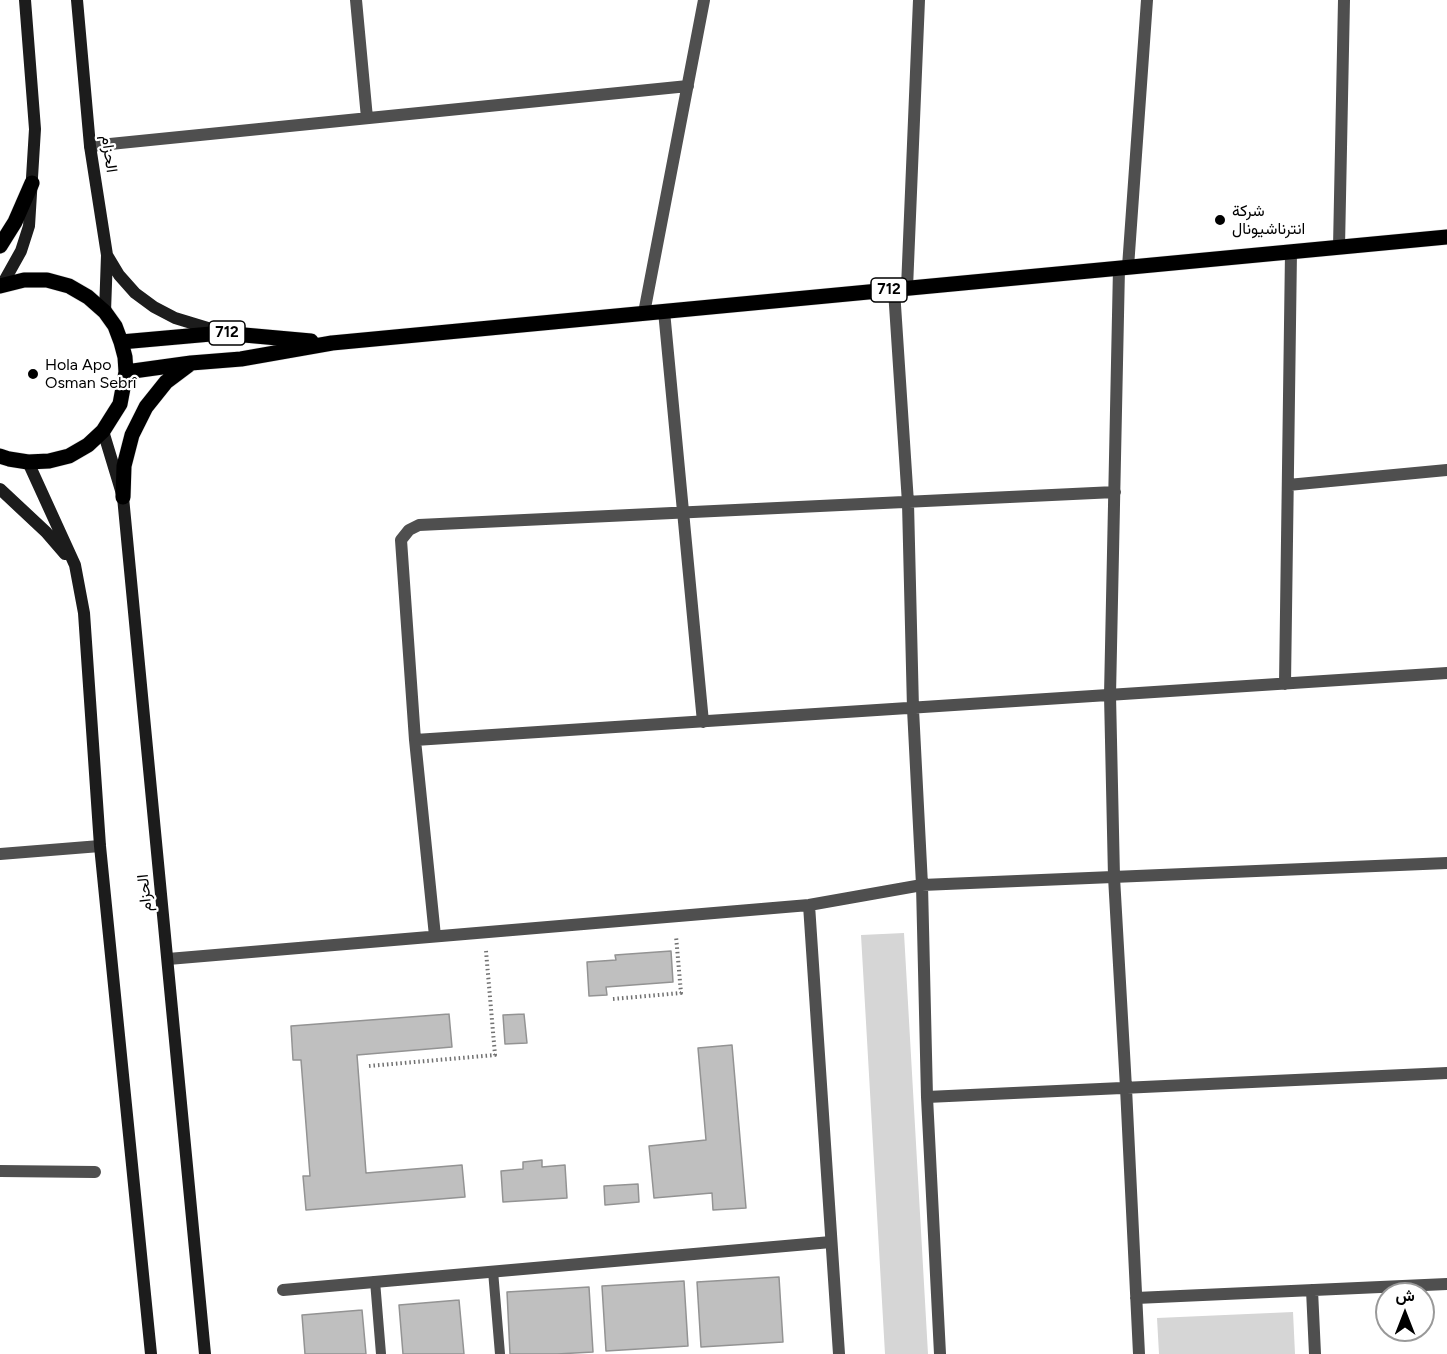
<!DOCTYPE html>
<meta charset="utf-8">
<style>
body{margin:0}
#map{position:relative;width:1447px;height:1354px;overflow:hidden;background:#fff;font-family:Figtree,Vazirmatn,sans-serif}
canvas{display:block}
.north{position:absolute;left:1375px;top:1282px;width:60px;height:60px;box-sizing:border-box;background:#fff;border:2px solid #999;border-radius:50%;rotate:0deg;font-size:16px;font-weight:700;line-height:24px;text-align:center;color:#000}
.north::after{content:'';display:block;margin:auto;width:21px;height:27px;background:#000;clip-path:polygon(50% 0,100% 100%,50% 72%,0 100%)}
</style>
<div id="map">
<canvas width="1447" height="1354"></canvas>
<div class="north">ش</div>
</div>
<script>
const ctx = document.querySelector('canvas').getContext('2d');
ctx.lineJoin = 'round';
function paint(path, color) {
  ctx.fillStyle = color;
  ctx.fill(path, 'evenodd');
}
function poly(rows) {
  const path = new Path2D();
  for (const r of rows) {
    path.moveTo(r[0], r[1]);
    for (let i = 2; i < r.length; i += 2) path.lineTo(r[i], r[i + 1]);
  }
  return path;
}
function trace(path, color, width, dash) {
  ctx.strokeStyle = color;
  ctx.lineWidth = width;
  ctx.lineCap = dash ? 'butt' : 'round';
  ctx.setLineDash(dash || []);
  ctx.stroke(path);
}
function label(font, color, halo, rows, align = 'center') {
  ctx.font = font + ' Figtree,Vazirmatn,sans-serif';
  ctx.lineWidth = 4.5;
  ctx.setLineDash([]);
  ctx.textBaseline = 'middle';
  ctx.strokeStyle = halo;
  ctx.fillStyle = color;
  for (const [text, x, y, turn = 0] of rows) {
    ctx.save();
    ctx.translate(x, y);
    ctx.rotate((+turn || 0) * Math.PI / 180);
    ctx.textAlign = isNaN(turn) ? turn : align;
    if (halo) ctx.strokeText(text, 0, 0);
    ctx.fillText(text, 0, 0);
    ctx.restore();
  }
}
paint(poly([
 [904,933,928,1354,885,1354,861,935],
 [1293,1312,1295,1354,1159,1354,1157,1318]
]), '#d6d6d6');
const building = poly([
 [671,951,673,982,606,987,607,995,589,996,587,962,616,960,615,955,671,951],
 [449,1014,452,1047,357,1055,366,1173,462,1165,465,1197,306,1210,303,1176,310,1176,301,1060,293,1060,291,1026,449,1014],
 [524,1014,527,1043,505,1044,503,1015,524,1014],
 [732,1045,746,1208,713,1210,712,1193,654,1198,649,1146,706,1140,698,1048,732,1045],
 [542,1160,542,1167,565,1165,567,1198,503,1202,501,1171,523,1169,523,1162,542,1160],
 [638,1184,639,1202,605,1205,604,1186,638,1184],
 [779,1277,783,1342,701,1347,697,1282,779,1277],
 [684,1281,688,1346,606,1351,602,1286,684,1281],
 [589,1287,593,1352,557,1354,510,1354,507,1292,589,1287],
 [459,1300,464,1354,403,1354,399,1305,459,1300],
 [362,1310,366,1354,305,1354,302,1315,362,1310]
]);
paint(building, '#bfbfbf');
trace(building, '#939393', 1.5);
const primary = poly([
 [0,246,15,222,32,183],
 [0,286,24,280,47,280,69,286,88,297,105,312,115,326,121,342,125,357,126,372,120,404,103,431,88,445,69,456,49,461,28,462,9,459,0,456],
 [121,342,222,333,311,341],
 [126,372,191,363,241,359,332,343,1447,237],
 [123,497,124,466,132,435,146,407,166,382,190,364]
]);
trace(primary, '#dbdbdb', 16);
trace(poly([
 [613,999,681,993,676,936],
 [369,1066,495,1055,486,951]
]), '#717171', 4, [1.5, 3]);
trace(poly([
 [493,1271,500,1354],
 [375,1281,381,1354]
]), '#4f4f4f', 10);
trace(poly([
 [356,0,367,118],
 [90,146,688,86],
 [1339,247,1344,0],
 [1128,267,1147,0],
 [1119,268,1110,695,1114,877,1126,1088,1139,1354],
 [907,288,919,0],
 [894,290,908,503,913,709,922,885,927,1097,940,1354],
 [664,311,703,722],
 [644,313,704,0],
 [1288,485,1447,470],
 [1285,684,1291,252],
 [415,740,1447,673],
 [0,854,100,846],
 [809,905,839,1354],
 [435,936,415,740,401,540,409,530,419,525,1115,492],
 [168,959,809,905,922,885,1447,863],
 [927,1097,1447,1073],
 [0,1171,95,1172],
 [283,1290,831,1242],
 [1312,1290,1315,1354],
 [1136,1298,1447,1284]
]), '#4f4f4f', 12);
trace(poly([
 [77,0,90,146,107,255,105,312],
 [107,255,119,275,135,293,154,307,175,318,221,332],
 [2,285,21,251,29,226,35,129,25,0],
 [103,431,123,497,205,1354],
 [28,462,75,565,84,613,100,846,151,1354],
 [0,489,46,532,65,554]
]), '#1c1c1c', 12);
trace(primary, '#000', 15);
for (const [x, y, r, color] of [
 [1220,220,6,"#000"],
 [33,374,6,"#000"]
]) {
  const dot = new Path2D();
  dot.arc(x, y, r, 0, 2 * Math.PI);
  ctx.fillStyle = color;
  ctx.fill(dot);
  trace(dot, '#fff', 2);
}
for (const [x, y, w] of [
 [889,290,36],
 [227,333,36]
]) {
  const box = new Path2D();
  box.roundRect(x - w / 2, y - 12, w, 24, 4.5);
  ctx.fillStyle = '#fff';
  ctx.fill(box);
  trace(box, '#000', 1.5);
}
label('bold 15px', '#000', null, [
 ["712",889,290],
 ["712",227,333]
]);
label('16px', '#000', '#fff', [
 ["الحزام",109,154,82],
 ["الحزام",145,893,-96]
]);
label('16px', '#000', '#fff', [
 ["شركة",1232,211],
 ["انترناشيونال",1232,229],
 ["Hola Apo",45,365],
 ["Osman Sebrî",45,383]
], 'left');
</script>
